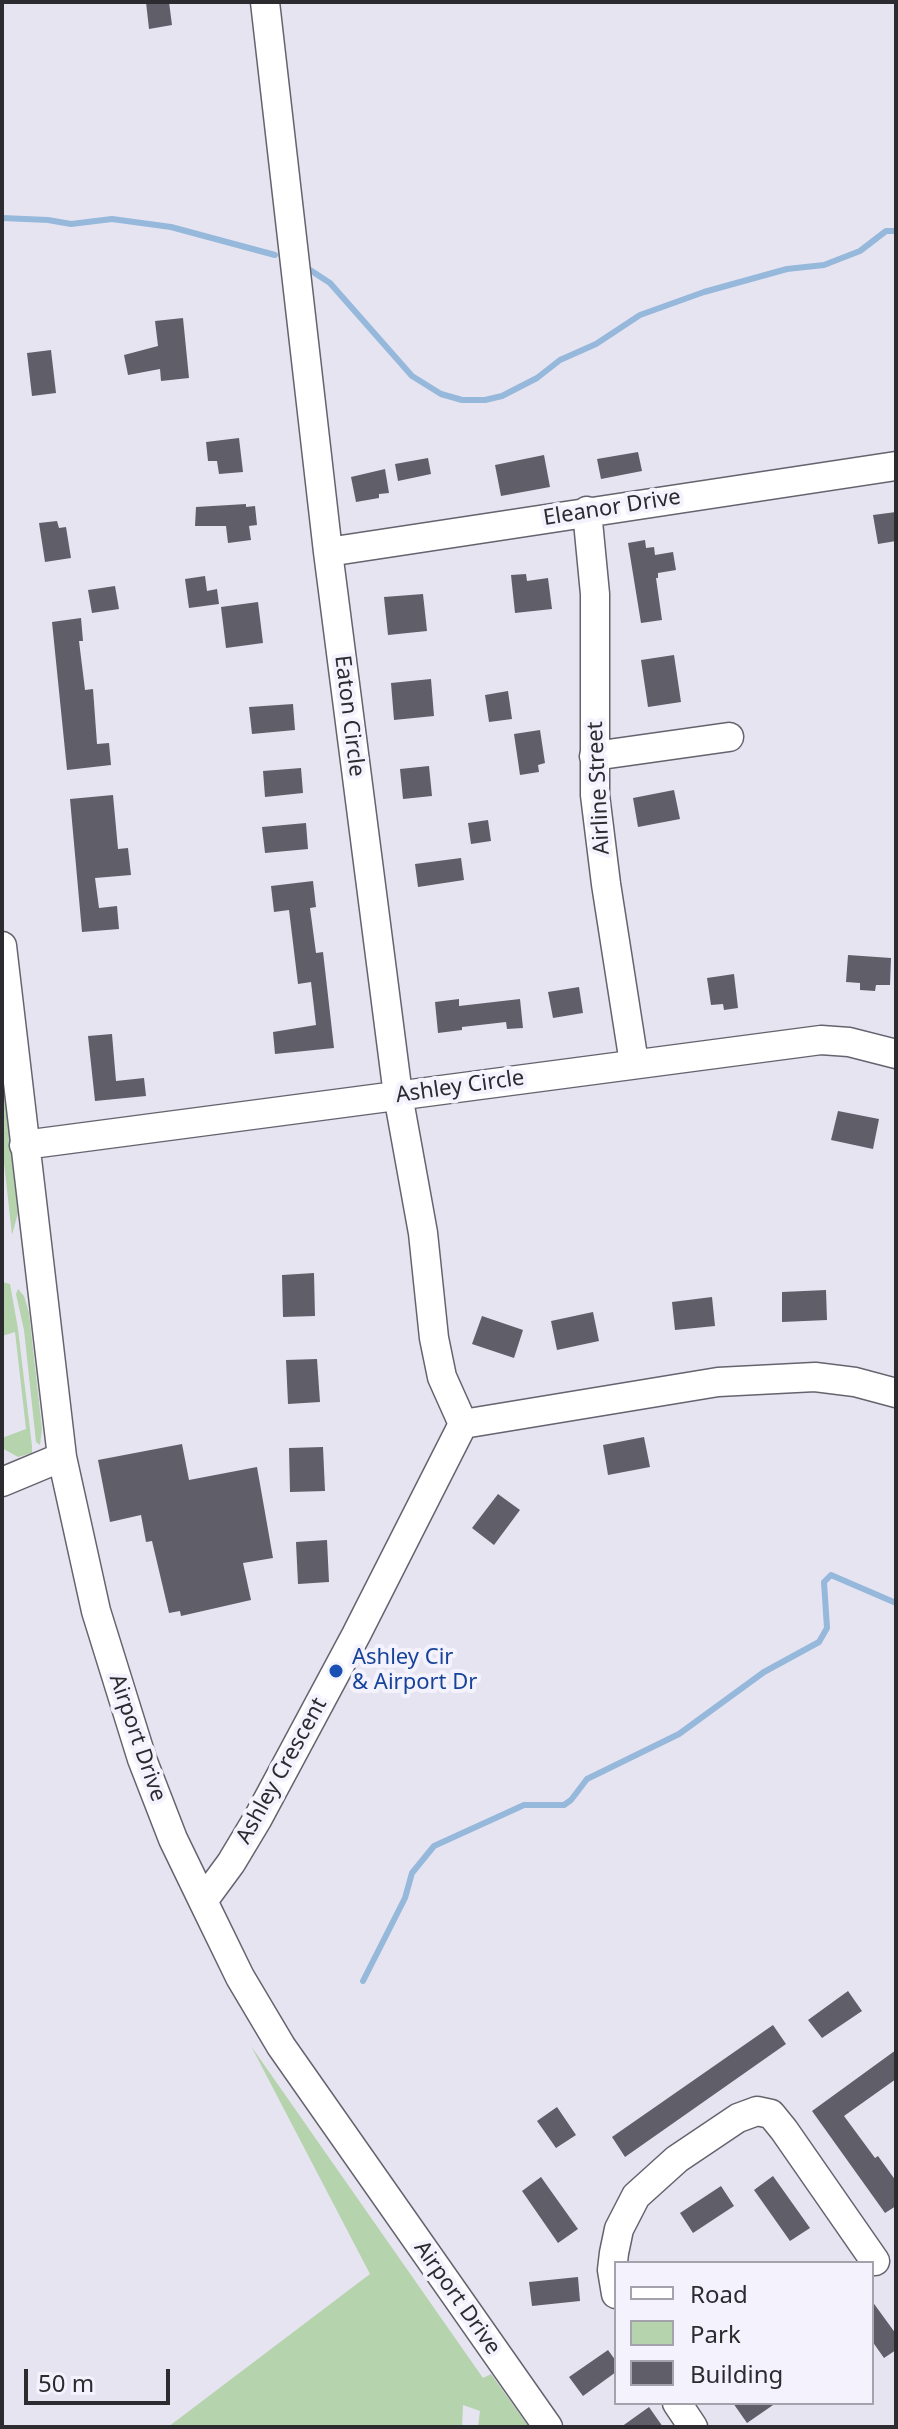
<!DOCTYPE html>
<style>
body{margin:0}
#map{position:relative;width:898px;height:2429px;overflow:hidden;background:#e7e4f2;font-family:"Noto Sans",sans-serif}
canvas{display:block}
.frame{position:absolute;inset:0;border:4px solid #2c2b2f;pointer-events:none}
.legend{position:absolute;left:614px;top:2261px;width:260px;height:144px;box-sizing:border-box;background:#f4f2fd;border:2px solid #a4a2ab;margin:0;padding:10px 14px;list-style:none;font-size:24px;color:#2c2b2f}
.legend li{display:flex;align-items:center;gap:16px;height:40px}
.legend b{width:40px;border:2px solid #a4a2ab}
.scale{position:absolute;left:24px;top:2369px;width:146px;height:36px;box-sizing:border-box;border:4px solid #2c2b2f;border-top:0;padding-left:10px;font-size:24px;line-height:28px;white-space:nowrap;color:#2c2b2f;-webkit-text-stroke:6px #f4f2fd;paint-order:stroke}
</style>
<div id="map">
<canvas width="898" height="2429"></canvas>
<div class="frame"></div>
<ul class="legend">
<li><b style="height:10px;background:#fff"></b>Road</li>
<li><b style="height:22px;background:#b5d3ac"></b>Park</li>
<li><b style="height:22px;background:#605e69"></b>Building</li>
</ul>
<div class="scale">50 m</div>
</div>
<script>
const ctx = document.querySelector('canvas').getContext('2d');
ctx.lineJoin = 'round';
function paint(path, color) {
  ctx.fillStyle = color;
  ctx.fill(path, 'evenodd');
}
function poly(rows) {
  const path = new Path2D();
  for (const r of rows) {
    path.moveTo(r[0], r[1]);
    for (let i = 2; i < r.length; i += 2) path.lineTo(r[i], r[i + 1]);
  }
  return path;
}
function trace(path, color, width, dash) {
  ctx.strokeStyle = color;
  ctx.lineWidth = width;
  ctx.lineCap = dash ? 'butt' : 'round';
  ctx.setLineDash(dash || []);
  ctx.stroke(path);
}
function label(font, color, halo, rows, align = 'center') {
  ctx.font = font + ' "Noto Sans",sans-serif';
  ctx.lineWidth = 8;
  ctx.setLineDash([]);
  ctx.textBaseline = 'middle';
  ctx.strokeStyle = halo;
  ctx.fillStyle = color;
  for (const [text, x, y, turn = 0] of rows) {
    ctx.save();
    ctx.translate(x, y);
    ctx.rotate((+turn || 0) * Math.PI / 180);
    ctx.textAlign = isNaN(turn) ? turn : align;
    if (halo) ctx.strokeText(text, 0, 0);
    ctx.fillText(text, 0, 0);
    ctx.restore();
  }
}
paint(poly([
 [2,1073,18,1213,12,1235,2,1145],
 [2,1282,10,1284,18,1329,32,1446,32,1453,18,1457,2,1448,2,1438,26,1429,15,1332,2,1336],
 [18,1289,24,1296,29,1313,42,1429,40,1445,36,1442,24,1330,16,1294],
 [251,2046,483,2378,491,2374,529,2427,478,2427,480,2411,463,2405,462,2427,168,2427,370,2274]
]), '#b5d3ac');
trace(poly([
 [2,218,48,220,71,224,112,219,171,227,275,255],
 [307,268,330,283,412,376,441,394,462,400,485,400,502,396,537,378,560,360,596,344,640,315,704,292,787,269,824,265,860,251,886,231,896,231],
 [363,1981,405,1898,412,1873,434,1846,524,1805,564,1805,571,1800,587,1779,679,1734,764,1672,819,1642,827,1628,824,1582,831,1575,896,1603]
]), '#96b8db', 6);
paint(poly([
 [146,2,169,2,172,25,149,29],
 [183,318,189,378,161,381,160,369,128,375,124,355,158,346,155,321],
 [51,350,56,393,32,396,27,353],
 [239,438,243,472,219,474,217,461,208,461,206,442],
 [638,452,642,471,601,479,597,459],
 [544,455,550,487,501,496,495,465],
 [428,458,431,474,398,481,395,464],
 [385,469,389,493,379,494,379,498,356,502,351,477],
 [246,504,246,507,255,506,257,525,249,526,251,540,228,543,226,526,195,526,196,507],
 [896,512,896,541,878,544,873,515],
 [57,521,59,528,66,527,71,558,45,562,39,523],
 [645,540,646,548,654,547,655,555,673,552,676,570,658,573,658,578,656,578,662,620,641,623,628,543],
 [526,574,527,581,548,578,552,609,515,613,511,575],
 [205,576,207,591,217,589,219,604,189,608,185,579],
 [115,586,119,609,92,613,88,590],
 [423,594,427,631,388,635,384,597],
 [258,602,263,643,226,648,221,607],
 [81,618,83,641,79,641,85,690,93,689,97,744,109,743,111,765,67,770,52,622],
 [674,655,681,702,648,707,641,660],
 [431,679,434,716,394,720,391,683],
 [508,691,512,719,489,722,485,695],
 [293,704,295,730,252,734,249,707],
 [540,730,545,763,538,765,539,772,520,775,514,734],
 [429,766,432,796,403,799,400,769],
 [301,768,303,793,265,797,263,771],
 [674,790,680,819,638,827,633,798],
 [113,795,118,849,128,848,131,875,95,878,99,908,117,906,119,929,82,932,70,799],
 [488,820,491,841,471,844,468,823],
 [306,823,308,849,265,853,262,827],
 [461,858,464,880,418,887,415,864],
 [313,881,316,907,310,908,316,953,323,952,334,1048,275,1054,273,1032,316,1025,311,982,298,984,289,910,274,912,271,886],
 [848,955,891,958,890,985,876,985,875,991,860,990,860,983,846,982],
 [734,974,738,1008,724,1010,723,1004,711,1005,707,978],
 [579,987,583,1013,553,1018,548,992],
 [459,999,459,1006,520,999,523,1028,507,1029,506,1022,462,1027,462,1030,438,1033,435,1002],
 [112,1034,116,1081,144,1078,146,1096,95,1101,88,1036],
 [838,1111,879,1119,873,1149,831,1140],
 [314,1273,315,1316,283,1317,282,1275],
 [826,1290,827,1320,782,1322,782,1292],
 [712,1297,715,1326,675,1330,672,1302],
 [593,1312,599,1341,557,1350,551,1321],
 [482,1316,523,1330,514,1358,472,1344],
 [317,1359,320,1402,288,1404,286,1360],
 [644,1437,650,1467,608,1475,603,1445],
 [182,1444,189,1480,257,1467,273,1558,243,1563,251,1600,181,1616,180,1611,169,1613,152,1541,146,1542,141,1515,110,1522,98,1460],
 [323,1447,325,1491,290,1492,289,1448],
 [498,1494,520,1510,494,1545,472,1528],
 [327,1540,329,1582,298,1584,296,1542],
 [848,1991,862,2011,822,2038,808,2020],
 [773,2025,786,2044,625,2157,612,2137],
 [896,2050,896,2079,844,2116,875,2158,878,2156,896,2181,896,2206,885,2213,812,2111],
 [557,2107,576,2135,556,2148,537,2121],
 [773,2176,810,2228,790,2241,754,2190],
 [541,2177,578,2229,558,2243,522,2191],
 [721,2186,734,2206,693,2233,680,2213],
 [578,2277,580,2301,532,2306,529,2282],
 [872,2301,896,2334,896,2350,884,2358,872,2341],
 [608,2350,616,2361,616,2372,583,2396,569,2377],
 [733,2403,776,2403,747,2423],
 [649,2407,663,2427,621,2427]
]), '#605e69');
const minor = poly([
 [265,2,328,552,398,1095,423,1233,434,1338,442,1377,463,1424],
 [587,511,595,594,595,795,606,884,634,1063],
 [328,552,896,466],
 [594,756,729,737],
 [2,946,62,1457,96,1611,142,1759,173,1839,203,1901,240,1977,281,2046,548,2427],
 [24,1145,821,1040,849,1042,896,1054],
 [463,1424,718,1382,815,1377,855,1382,896,1393],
 [2,1482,62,1457],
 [203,1901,231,1863,258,1818,356,1635,463,1424],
 [616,2294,612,2270,614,2253,619,2229,636,2196,677,2159,738,2118,757,2111,771,2114,784,2130,875,2261],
 [677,2403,693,2427]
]);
trace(minor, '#65636e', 31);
trace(minor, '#fff', 28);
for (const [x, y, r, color] of [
 [336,1671,8,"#1a4fb4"]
]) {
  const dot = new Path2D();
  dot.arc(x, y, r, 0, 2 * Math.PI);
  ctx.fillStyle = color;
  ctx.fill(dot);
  trace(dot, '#f4f2fd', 3);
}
label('22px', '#2c2b2f', '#f4f2fd', [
 ["Eleanor Drive",612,508,-9],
 ["Eaton Circle",349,716,83],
 ["Airline Street",599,788,-93],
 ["Ashley Circle",460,1087,-8],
 ["Airport Drive",137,1738,71],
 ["Ashley Crescent",282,1771,-61],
 ["Airport Drive",457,2298,55]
]);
label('22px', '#164399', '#f4f2fd', [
 ["Ashley Cir",352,1658],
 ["& Airport Dr",352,1683]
], 'left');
</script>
